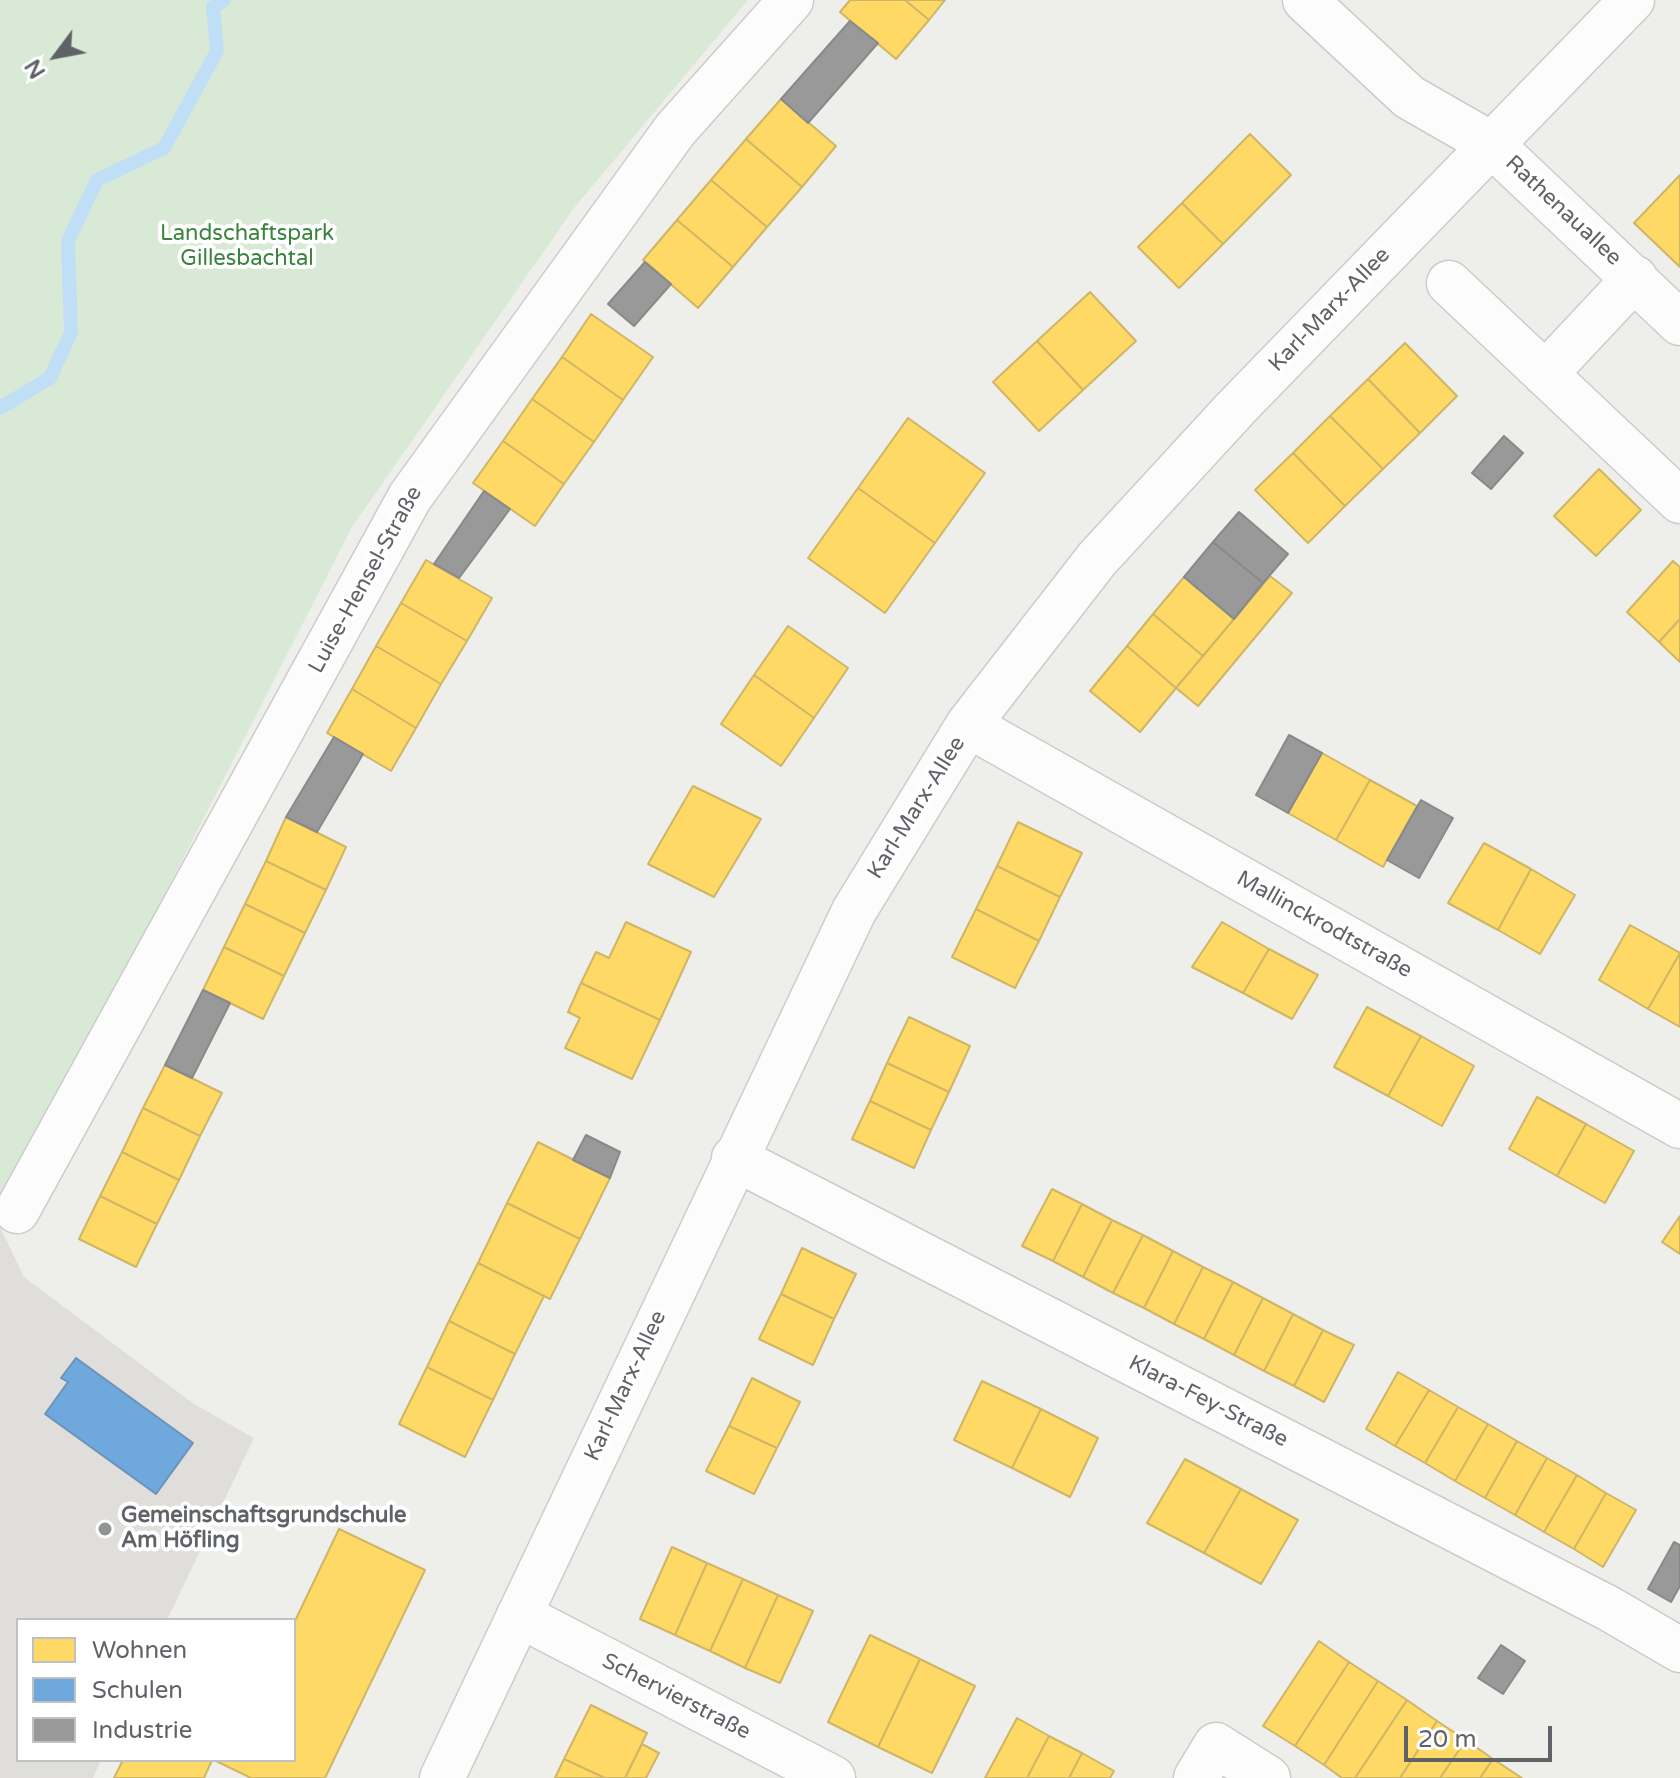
<!DOCTYPE html>
<meta charset="utf-8">
<style>
body{margin:0}
#map{position:relative;width:1680px;height:1778px;overflow:hidden;background:#eeeeea;font-family:"Varela Round",sans-serif}
canvas{display:block}
.legend{position:absolute;left:16px;top:1618px;width:280px;height:144px;box-sizing:border-box;background:#fff;border:2px solid #bfc1c2;margin:0;padding:10px 14px;list-style:none;font-size:24px;color:#5f6367}
.legend li{display:flex;align-items:center;gap:16px;height:40px}
.legend b{width:40px;border:2px solid #bfc1c2}
.north{position:absolute;left:16px;top:16px;width:80px;height:80px;-webkit-text-stroke:6px #fff;paint-order:stroke;rotate:238deg;font-size:22px;font-weight:700;line-height:32px;text-align:center;color:#5f6367}
.north::after{content:'';display:block;margin:auto;width:28px;height:36px;background:#5f6367;clip-path:polygon(50% 0,100% 100%,50% 72%,0 100%)}
.scale{position:absolute;left:1404px;top:1726px;width:148px;height:36px;box-sizing:border-box;border:4px solid #5f6367;border-top:0;padding-left:10px;font-size:24px;line-height:28px;white-space:nowrap;color:#5f6367;-webkit-text-stroke:6px #fff;paint-order:stroke}
</style>
<div id="map">
<canvas width="1680" height="1778"></canvas>
<ul class="legend">
<li><b style="height:22px;background:#ffd966"></b>Wohnen</li>
<li><b style="height:22px;background:#6fa8dc"></b>Schulen</li>
<li><b style="height:22px;background:#999"></b>Industrie</li>
</ul>
<div class="north">N</div>
<div class="scale">20 m</div>
</div>
<script>
const ctx = document.querySelector('canvas').getContext('2d');
ctx.lineJoin = 'round';
function paint(path, color) {
  ctx.fillStyle = color;
  ctx.fill(path, 'evenodd');
}
function poly(rows) {
  const path = new Path2D();
  for (const r of rows) {
    path.moveTo(r[0], r[1]);
    for (let i = 2; i < r.length; i += 2) path.lineTo(r[i], r[i + 1]);
  }
  return path;
}
function trace(path, color, width, dash) {
  ctx.strokeStyle = color;
  ctx.lineWidth = width;
  ctx.lineCap = dash ? 'butt' : 'round';
  ctx.setLineDash(dash || []);
  ctx.stroke(path);
}
function label(font, color, halo, rows, align = 'center') {
  ctx.font = font + ' "Varela Round",sans-serif';
  ctx.lineWidth = 8;
  ctx.setLineDash([]);
  ctx.textBaseline = 'middle';
  ctx.strokeStyle = halo;
  ctx.fillStyle = color;
  for (const [text, x, y, turn = 0] of rows) {
    ctx.save();
    ctx.translate(x, y);
    ctx.rotate((+turn || 0) * Math.PI / 180);
    ctx.textAlign = isNaN(turn) ? turn : align;
    if (halo) ctx.strokeText(text, 0, 0);
    ctx.fillText(text, 0, 0);
    ctx.restore();
  }
}
paint(poly([
 [0,1227,24,1277,194,1404,254,1438,167,1620,18,1620,18,1760,101,1760,93,1778,0,1778]
]), '#e0deda');
paint(poly([
 [0,0,748,0,574,208,352,527,0,1218]
]), '#d8ead6');
const homes = poly([
 [850,0,905,0,929,20,896,59,840,12,850,0],
 [905,0,945,0,929,20,905,0],
 [781,99,836,146,802,187,746,139,781,99],
 [1250,134,1291,175,1223,244,1182,203,1250,134],
 [746,139,802,187,767,227,711,180,746,139],
 [1680,175,1680,267,1634,223,1680,175],
 [711,180,767,227,733,267,677,220,711,180],
 [1182,203,1223,244,1179,288,1138,247,1182,203],
 [677,220,733,267,698,308,643,260,677,220],
 [1090,292,1136,341,1083,390,1037,341,1090,292],
 [591,314,653,357,623,400,562,357,591,314],
 [1037,341,1083,390,1039,431,993,382,1037,341],
 [1405,343,1457,396,1420,433,1368,379,1405,343],
 [562,357,623,400,594,442,532,399,562,357],
 [1368,379,1420,433,1383,469,1330,416,1368,379],
 [532,399,594,442,564,484,503,441,532,399],
 [1330,416,1383,469,1345,506,1293,453,1330,416],
 [908,418,985,473,935,543,858,488,908,418],
 [503,441,564,484,535,526,473,483,503,441],
 [1293,453,1345,506,1308,543,1255,490,1293,453],
 [1599,469,1641,510,1596,556,1554,516,1599,469],
 [858,488,935,543,885,613,808,558,858,488],
 [426,560,492,598,467,641,401,603,426,560],
 [1673,561,1680,567,1680,619,1659,642,1627,612,1673,561],
 [1270,576,1292,593,1198,706,1176,688,1270,576],
 [1184,577,1234,619,1203,656,1153,614,1184,577],
 [401,603,467,641,441,684,376,646,401,603],
 [1153,614,1203,656,1176,688,1127,646,1153,614],
 [1680,619,1680,662,1659,642,1680,619],
 [788,626,848,668,814,718,754,675,788,626],
 [376,646,441,684,416,728,352,689,376,646],
 [1127,646,1176,688,1140,732,1090,691,1127,646],
 [754,675,814,718,781,766,721,724,754,675],
 [352,689,416,728,391,771,327,733,352,689],
 [1322,753,1370,780,1336,840,1288,813,1322,753],
 [1370,780,1417,806,1383,867,1336,840,1370,780],
 [693,786,761,819,714,897,648,864,693,786],
 [286,817,346,847,326,890,266,861,286,817],
 [1018,822,1082,853,1060,897,997,866,1018,822],
 [1484,843,1531,869,1498,930,1448,903,1484,843],
 [266,861,326,890,305,933,245,904,266,861],
 [997,866,1060,897,1039,941,976,909,997,866],
 [1531,869,1575,895,1540,954,1498,930,1531,869],
 [245,904,305,933,284,976,224,947,245,904],
 [976,909,1039,941,1015,988,952,957,976,909],
 [626,922,691,952,660,1020,581,983,596,952,609,958,626,922],
 [1222,922,1269,949,1243,993,1192,967,1222,922],
 [1630,925,1680,953,1648,1009,1599,980,1630,925],
 [224,947,284,976,263,1019,203,990,224,947],
 [1269,949,1318,975,1292,1019,1243,993,1269,949],
 [1680,953,1680,1027,1648,1009,1680,953],
 [581,983,660,1020,632,1079,565,1048,580,1018,568,1012,581,983],
 [1367,1007,1421,1036,1388,1096,1334,1067,1367,1007],
 [909,1017,970,1046,949,1092,887,1063,909,1017],
 [1421,1036,1474,1066,1442,1126,1388,1096,1421,1036],
 [887,1063,949,1092,931,1130,870,1101,887,1063],
 [165,1065,222,1093,200,1136,143,1108,165,1065],
 [1537,1097,1586,1124,1557,1176,1509,1149,1537,1097],
 [870,1101,931,1130,914,1168,852,1139,870,1101],
 [143,1108,200,1136,179,1180,122,1152,143,1108],
 [1586,1124,1634,1151,1605,1203,1557,1176,1586,1124],
 [538,1142,610,1178,580,1239,507,1203,538,1142],
 [122,1152,179,1180,157,1224,100,1196,122,1152],
 [1052,1189,1082,1204,1053,1261,1022,1246,1052,1189],
 [100,1196,157,1224,136,1267,79,1239,100,1196],
 [507,1203,580,1239,550,1299,478,1263,507,1203],
 [1082,1204,1112,1220,1083,1277,1053,1261,1082,1204],
 [1680,1216,1680,1254,1662,1242,1680,1216],
 [1112,1220,1143,1235,1113,1293,1083,1277,1112,1220],
 [1143,1235,1173,1251,1144,1308,1113,1293,1143,1235],
 [802,1248,856,1274,834,1319,781,1294,802,1248],
 [1173,1251,1203,1267,1174,1324,1144,1308,1173,1251],
 [478,1263,544,1296,515,1354,449,1321,478,1263],
 [1203,1267,1233,1282,1204,1339,1174,1324,1203,1267],
 [1233,1282,1263,1298,1234,1355,1204,1339,1233,1282],
 [781,1294,834,1319,813,1365,759,1339,781,1294],
 [1263,1298,1293,1314,1264,1371,1234,1355,1263,1298],
 [1293,1314,1323,1330,1294,1386,1264,1371,1293,1314],
 [449,1321,515,1354,493,1400,427,1367,449,1321],
 [1323,1330,1354,1345,1324,1402,1294,1386,1323,1330],
 [427,1367,493,1400,465,1457,399,1424,427,1367],
 [1398,1372,1429,1390,1395,1446,1366,1429,1398,1372],
 [752,1378,800,1402,777,1448,729,1426,752,1378],
 [982,1381,1041,1409,1012,1468,954,1440,982,1381],
 [1429,1390,1458,1407,1425,1463,1395,1446,1429,1390],
 [1458,1407,1488,1424,1455,1481,1425,1463,1458,1407],
 [1041,1409,1098,1438,1070,1497,1012,1468,1041,1409],
 [1488,1424,1517,1441,1485,1498,1455,1481,1488,1424],
 [729,1426,777,1448,754,1494,706,1471,729,1426],
 [1517,1441,1547,1458,1515,1515,1485,1498,1517,1441],
 [1547,1458,1577,1475,1544,1532,1515,1515,1547,1458],
 [1185,1459,1241,1489,1204,1553,1147,1523,1185,1459],
 [1577,1475,1606,1493,1574,1549,1544,1532,1577,1475],
 [1241,1489,1298,1520,1261,1584,1204,1553,1241,1489],
 [1606,1493,1636,1510,1603,1567,1574,1549,1606,1493],
 [339,1529,425,1570,325,1778,251,1778,214,1760,294,1760,294,1623,339,1529],
 [672,1547,707,1563,675,1635,640,1619,672,1547],
 [707,1563,743,1579,710,1651,675,1635,707,1563],
 [743,1579,778,1595,745,1668,710,1651,743,1579],
 [778,1595,813,1611,780,1683,745,1668,778,1595],
 [870,1635,920,1659,878,1747,828,1722,870,1635],
 [1319,1641,1349,1662,1295,1746,1263,1726,1319,1641],
 [920,1659,975,1686,932,1773,878,1747,920,1659],
 [1349,1662,1378,1681,1324,1765,1295,1746,1349,1662],
 [1378,1681,1407,1700,1355,1778,1342,1778,1324,1765,1378,1681],
 [1407,1700,1437,1721,1400,1778,1355,1778,1407,1700],
 [591,1705,647,1733,625,1778,605,1778,564,1759,591,1705],
 [1017,1718,1049,1736,1027,1778,985,1778,1017,1718],
 [1437,1721,1466,1740,1440,1778,1400,1778,1437,1721],
 [1049,1736,1082,1753,1069,1778,1027,1778,1049,1736],
 [1466,1740,1493,1759,1480,1778,1440,1778,1466,1740],
 [642,1744,659,1753,646,1778,625,1778,642,1744],
 [1082,1753,1114,1771,1110,1778,1069,1778,1082,1753],
 [564,1759,605,1778,555,1778,564,1759],
 [1493,1759,1522,1778,1480,1778,1493,1759],
 [123,1760,212,1760,204,1778,114,1778,123,1760]
]);
paint(homes, '#ffd966');
trace(homes, '#cfb666', 2);
const schools = poly([
 [76,1358,193,1443,156,1494,45,1414,68,1382,61,1378,76,1358]
]);
paint(schools, '#6fa8dc');
trace(schools, '#6a93b9', 2);
const industry = poly([
 [850,21,878,43,808,123,781,99,850,21],
 [645,262,671,284,634,326,608,304,645,262],
 [1504,436,1523,453,1491,489,1472,473,1504,436],
 [484,491,510,509,459,578,434,564,484,491],
 [1239,512,1288,554,1263,583,1213,542,1239,512],
 [1213,542,1263,583,1234,619,1184,577,1213,542],
 [1289,735,1322,753,1288,813,1256,795,1289,735],
 [334,737,363,754,317,832,286,817,334,737],
 [1421,800,1453,818,1419,878,1387,860,1421,800],
 [203,990,230,1003,192,1078,165,1065,203,990],
 [586,1135,620,1152,610,1178,573,1160,586,1135],
 [1674,1542,1680,1545,1680,1586,1671,1602,1648,1589,1674,1542],
 [1501,1645,1525,1661,1503,1694,1478,1678,1501,1645]
]);
paint(industry, '#999');
trace(industry, '#88898a', 2);
trace(poly([
 [0,408,50,378,71,332,68,241,97,180,164,148,217,51,213,7,224,0]
]), '#c0dff7', 14);
const minor = poly([
 [1305,0,1409,97,1491,144,1680,323],
 [1449,283,1680,501],
 [1545,374,1635,278],
 [968,725,1680,1126],
 [734,1158,1608,1608,1680,1650],
 [17,1211,410,497,675,130,791,0],
 [519,1615,833,1778],
 [442,1778,854,911,968,725,1097,559,1236,408,1632,0],
 [1196,1778,1216,1745,1268,1778]
]);
trace(minor, '#cbcccb', 47);
trace(minor, '#fcfcfc', 44);
for (const [x, y, r, color] of [
 [105,1529,8,"#919495"]
]) {
  const dot = new Path2D();
  dot.arc(x, y, r, 0, 2 * Math.PI);
  ctx.fillStyle = color;
  ctx.fill(dot);
  trace(dot, '#fff', 3);
}
label('22px', '#5f6367', '#fff', [
 ["Rathenauallee",1563,211,43],
 ["Karl-Marx-Allee",1330,310,-46],
 ["Luise-Hensel-Straße",366,580,-61],
 ["Karl-Marx-Allee",917,808,-58],
 ["Mallinckrodtstraße",1324,925,29],
 ["Karl-Marx-Allee",626,1386,-65],
 ["Klara-Fey-Straße",1208,1402,27],
 ["Schervierstraße",676,1697,27]
]);
label('22px', '#39843d', '#fff', [
 ["Landschaftspark",247,234],
 ["Gillesbachtal",247,259]
]);
label('bold 22px', '#5f6367', '#fff', [
 ["Gemeinschaftsgrundschule",121,1516],
 ["Am Höfling",121,1541]
], 'left');
</script>
